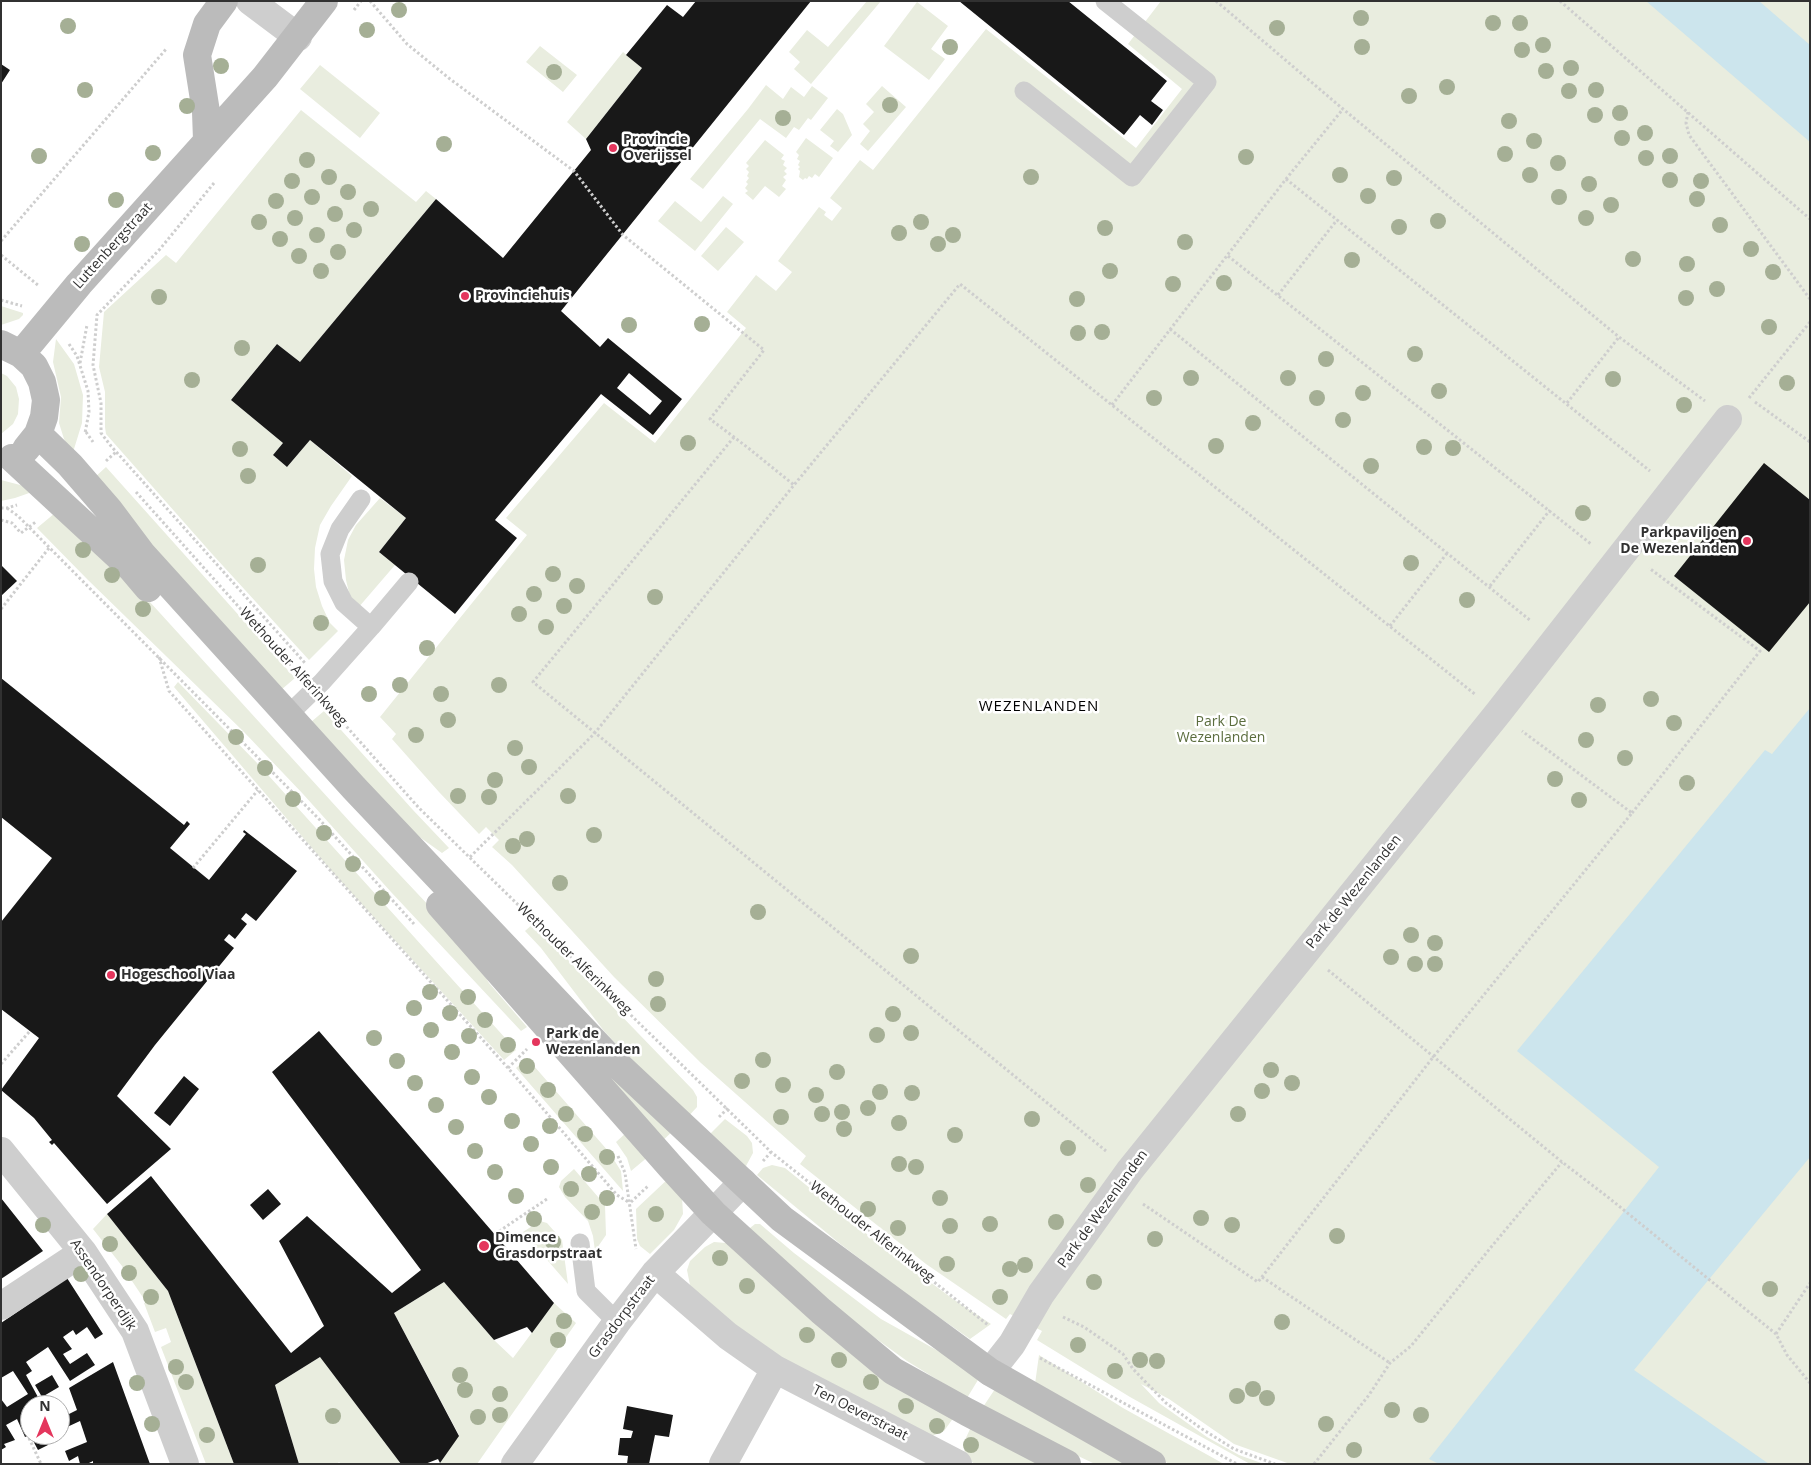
<!DOCTYPE html>
<style>
body{margin:0}
#map{position:relative;width:1811px;height:1465px;overflow:hidden;background:#fff;font-family:"Open Sans",sans-serif}
canvas{display:block}
.frame{position:absolute;inset:0;border:2px solid #313131;pointer-events:none}
.north{position:absolute;left:20px;top:1395px;width:50px;height:50px;box-sizing:border-box;background:#fff;border:1px solid #adadad;border-radius:50%;rotate:0deg;font-size:14px;font-weight:700;line-height:20px;text-align:center;color:#313131}
.north::after{content:'';display:block;margin:auto;width:18px;height:22px;background:#e4365d;clip-path:polygon(50% 0,100% 100%,50% 72%,0 100%)}
</style>
<div id="map">
<canvas width="1811" height="1465"></canvas>
<div class="frame"></div>
<div class="north">N</div>
</div>
<script>
const ctx = document.querySelector('canvas').getContext('2d');
ctx.lineJoin = 'round';
function paint(path, color) {
  ctx.fillStyle = color;
  ctx.fill(path, 'evenodd');
}
function poly(rows) {
  const path = new Path2D();
  for (const r of rows) {
    path.moveTo(r[0], r[1]);
    for (let i = 2; i < r.length; i += 2) path.lineTo(r[i], r[i + 1]);
  }
  return path;
}
function trace(path, color, width, dash) {
  ctx.strokeStyle = color;
  ctx.lineWidth = width;
  ctx.lineCap = dash ? 'butt' : 'round';
  ctx.setLineDash(dash || []);
  ctx.stroke(path);
}
function label(font, color, halo, rows, align = 'center') {
  ctx.font = font + ' "Open Sans",sans-serif';
  ctx.lineWidth = 5;
  ctx.setLineDash([]);
  ctx.textBaseline = 'middle';
  ctx.strokeStyle = halo;
  ctx.fillStyle = color;
  for (const [text, x, y, turn = 0] of rows) {
    ctx.save();
    ctx.translate(x, y);
    ctx.rotate((+turn || 0) * Math.PI / 180);
    ctx.textAlign = isNaN(turn) ? turn : align;
    if (halo) ctx.strokeText(text, 0, 0);
    ctx.fillText(text, 0, 0);
    ctx.restore();
  }
}
paint(poly([
 [867,1,881,1,811,84,794,69,800,62,789,52,807,30,828,47],
 [1161,1,1810,1,1810,1464,1290,1464,1234,1444,1169,1399,1141,1384,1159,1403,1207,1437,1239,1455,1264,1464,1250,1464,1130,1397,1037,1340,1042,1331,1010,1314,1006,1319,926,1264,800,1164,806,1156,701,1063,614,977,512,865,492,847,499,840,486,827,479,834,439,792,392,739,396,734,380,717,527,535,506,518,604,403,655,443,746,328,727,312,756,275,776,291,792,272,778,261,819,207,826,212,824,215,832,221,842,208,830,198,860,160,873,170,986,29,1136,148,1182,89,1128,44],
 [917,2,948,26,931,49,945,59,929,80,884,46],
 [540,46,577,75,563,92,526,62],
 [623,52,642,68,586,139,567,122],
 [320,65,380,113,360,138,300,89],
 [766,85,783,99,791,87,804,97,812,86,828,98,811,120,808,118,799,130,794,127,786,138,760,119,703,189,690,179,748,109],
 [882,86,906,107,868,151,860,144,870,131,863,124,874,112,866,104],
 [837,109,843,114,852,135,838,152,830,146,834,141,820,130],
 [301,110,416,202,426,191,436,199,300,362,277,344,231,400,283,443,273,455,287,467,310,440,352,476,331,506,320,525,315,548,314,569,316,587,322,606,330,623,338,631,309,660,213,555,106,434,105,427,105,392,99,367,104,312,166,255,176,263],
 [806,138,833,158,819,177,815,174,812,178,809,176,807,179,805,178,803,180,799,177,800,171,798,169,800,167,798,165,800,161,797,159,799,155,796,152],
 [765,140,784,155,781,159,785,161,783,165,787,168,784,171,787,174,783,177,786,180,782,186,786,189,779,197,765,186,753,200,745,193,748,191,745,188,748,184,746,182,749,178,747,176,749,172,746,169,749,166,746,163],
 [723,196,733,204,695,251,658,221,675,201,701,222],
 [726,227,744,242,718,271,701,256],
 [1,306,23,313,23,315,19,319,1,325],
 [56,339,74,364,83,395,82,423,74,449,71,452,64,439,59,423,61,397,53,362],
 [1,373,7,376,16,387,19,399,18,414,13,424,1,434],
 [106,467,295,678,281,690,278,691,94,478],
 [1,480,24,486,32,492,15,498,1,501],
 [380,498,406,518,379,552,395,565,358,608,350,597,346,580,344,560,348,540,356,525],
 [55,513,129,579,351,823,465,944,489,983,527,1027,521,1031,391,892,303,794,244,732,88,580,37,528],
 [178,682,260,766,516,1050,504,1060,335,875,174,687],
 [324,711,413,810,449,848,442,853,390,816,311,722],
 [534,923,581,974,693,1090,697,1097,697,1107,686,1119,604,1031,541,948,525,931],
 [583,1047,674,1130,659,1144],
 [527,1058,609,1152,621,1171,623,1191,516,1068],
 [725,1119,747,1136,752,1143,753,1153,746,1166,744,1166,707,1137],
 [627,1132,649,1156,631,1171,627,1158,616,1142],
 [772,1165,785,1168,883,1247,953,1299,991,1324,970,1339,913,1299,839,1243,757,1175,763,1168],
 [574,1169,605,1205,606,1235,595,1251,593,1236,588,1221,565,1197,559,1187,561,1181],
 [670,1177,682,1197,683,1214,674,1230,650,1254,640,1246,637,1239,636,1209],
 [107,1214,168,1291,234,1464,206,1464,161,1347,171,1342,166,1328,155,1332,144,1303,146,1302,122,1266,93,1229],
 [540,1221,547,1223,562,1240,568,1284,523,1232],
 [755,1224,760,1224,794,1253,881,1319,981,1375,967,1398,907,1361,860,1327,750,1231,750,1228],
 [714,1242,726,1243,733,1247,954,1417,944,1431,930,1437,762,1347,692,1289,690,1285,687,1270,690,1261,705,1247],
 [444,1282,494,1340,513,1358,554,1303,576,1323,477,1464,440,1463,459,1435,394,1313],
 [1039,1355,1123,1408,1224,1464,1169,1464,1144,1450,1035,1384],
 [320,1357,401,1464,341,1464,339,1462,337,1464,299,1464,275,1385],
 [997,1386,1128,1464,1095,1464,1036,1436,983,1407],
 [971,1427,1045,1464,975,1464,969,1460,964,1450,964,1442]
]), '#e9eddf');
paint(poly([
 [1646,1,1759,1,1810,45,1810,142],
 [1810,708,1810,1157,1634,1370,1769,1464,1439,1464,1429,1459,1659,1167,1517,1051,1765,750,1772,754]
]), '#cce5ed');
paint(poly([
 [696,1,811,1,561,311,600,347,608,338,682,399,653,435,601,394,495,520,517,538,455,614,379,552,406,518,310,440,287,467,273,455,283,443,231,400,277,344,300,362,436,199,503,258,591,150,586,139,642,68,626,55,667,5,683,17],
 [629,373,662,401,650,415,617,388],
 [959,1,1068,1,1167,81,1151,101,1163,110,1152,125,1140,115,1124,135],
 [1,64,10,70,1,84],
 [1764,463,1810,500,1810,602,1769,652,1674,576],
 [1,565,17,581,1,596],
 [1,678,184,825,187,821,190,824,170,848,209,880,246,834,243,832,244,830,297,871,256,921,246,913,241,919,247,924,235,939,229,934,224,940,234,948,155,1045,117,1096,171,1149,107,1204,54,1143,52,1145,49,1142,52,1140,34,1118,1,1090,39,1038,1,1009,1,922,52,858,1,817],
 [319,1031,554,1303,532,1333,527,1327,494,1340,444,1282,394,1313,459,1436,440,1463,438,1459,425,1464,401,1464,320,1357,275,1385,299,1464,234,1464,168,1291,107,1214,151,1176,291,1353,324,1326,279,1241,307,1216,392,1293,421,1270,272,1072],
 [184,1076,199,1089,170,1126,154,1113],
 [268,1189,281,1204,263,1220,250,1205],
 [1,1198,43,1251,1,1279],
 [67,1278,103,1334,95,1339,87,1327,76,1335,73,1330,63,1337,72,1349,63,1354,70,1364,87,1353,95,1365,70,1381,48,1347,26,1362,32,1371,26,1375,39,1399,23,1409,26,1414,30,1411,30,1435,25,1437,17,1419,6,1425,15,1440,4,1444,6,1447,1,1450,1,1399,7,1407,28,1394,13,1371,1,1378,1,1323],
 [113,1362,150,1464,93,1464,93,1461,87,1464,80,1464,78,1456,69,1461,65,1451,87,1442,80,1421,65,1428,61,1418,77,1410,69,1388],
 [52,1375,59,1387,42,1397,35,1385],
 [627,1406,673,1415,669,1437,655,1435,649,1464,627,1464,628,1456,618,1455,620,1438,631,1438,633,1431,623,1429],
 [30,1435,43,1435,48,1445,38,1450]
]), '#181818');
trace(poly([
 [370,1,407,44,450,79,574,171,623,235,764,350,710,419,747,447,794,485],
 [1216,1,1343,109,1619,337,1705,401],
 [1560,1,1810,219],
 [354,10,361,1],
 [1688,112,1686,123,1689,135,1810,299],
 [1286,179,1650,471],
 [214,183,160,249,97,315,93,365,101,403,101,433,111,446,305,663],
 [1,241,167,48],
 [1,255,39,286],
 [1228,256,1591,544],
 [1278,295,1337,220],
 [1,300,22,306],
 [1170,329,1531,621],
 [69,344,77,356,88,391,89,412,85,433],
 [80,363,87,325],
 [1749,398,1810,322],
 [1755,402,1810,442],
 [1567,403,1619,337],
 [1112,405,1286,179,1343,109],
 [86,432,93,442],
 [734,437,533,682,1106,1151],
 [106,461,116,452],
 [136,492,297,672],
 [1,508,7,508,17,505],
 [7,508,18,516,319,819,414,924],
 [1,520,12,523,21,533,37,521],
 [1490,586,1550,510],
 [1,609,49,548],
 [1390,626,1448,552],
 [159,657,169,691,508,1068,617,1195,630,1203],
 [330,708,419,808,771,1152,988,1325],
 [1632,813,1760,651,1649,568],
 [470,857,594,734,794,485,960,284,1476,695],
 [193,868,258,790],
 [1328,970,1562,1162,1609,1198,1776,1334,1787,1355,1810,1383],
 [1,1064,30,1031],
 [508,1068,527,1049],
 [719,1117,728,1108],
 [618,1156,625,1173,636,1249],
 [763,1161,771,1152],
 [631,1202,648,1186],
 [1143,1204,1258,1282,1434,1056,1632,813,1522,731],
 [495,1234,547,1199],
 [1262,1277,1390,1363],
 [1063,1317,1084,1327,1123,1354,1133,1369,1166,1403,1202,1429,1234,1449,1275,1464],
 [1776,1334,1810,1283],
 [1040,1358,1237,1464],
 [29,1438,41,1464],
 [1314,1464,1369,1395,1390,1363,1411,1346,1492,1246,1562,1162]
]), '#cecece', 3, [2.5, 2.5]);
trace(poly([
 [1024,91,1132,177,1207,82,1105,1],
 [361,499,340,529,330,554,333,581,344,603,371,627],
 [288,715,322,682,371,627,409,582],
 [580,1243,586,1291,617,1322]
]), '#cecece', 19);
trace(poly([
 [250,1,298,37],
 [1,1151,83,1252,135,1331,185,1464],
 [655,1273,728,1336,775,1369,958,1464],
 [1,1306,83,1252],
 [990,1372,1012,1344,1041,1294,1130,1170,1498,713,1728,419],
 [515,1464,617,1322,655,1273,743,1182],
 [723,1464,775,1369]
]), '#cecece', 28);
trace(poly([
 [207,140,206,112,197,55,207,24,224,1],
 [1,344,21,354,34,366,42,382,46,400,44,417,38,434,26,449],
 [21,354,79,284,265,77,324,1],
 [38,434,70,465,109,510,142,554,354,788,606,1054,782,1219,990,1372,1152,1464],
 [12,458,131,568,148,588],
 [440,905,670,1166,713,1213,821,1311,893,1371,967,1412,1067,1464]
]), '#bbb', 28);
ctx.fillStyle = '#a5af95';
for (const [x, y] of [
 [399,10],
 [1361,18],
 [1493,23],
 [1520,23],
 [68,26],
 [1277,28],
 [367,30],
 [1543,45],
 [950,47],
 [1362,47],
 [1522,50],
 [221,66],
 [1571,68],
 [1546,71],
 [554,72],
 [1447,87],
 [85,90],
 [1596,90],
 [1569,91],
 [1409,96],
 [890,105],
 [187,106],
 [1620,113],
 [1595,115],
 [783,118],
 [1509,121],
 [1645,133],
 [1622,138],
 [1534,141],
 [444,144],
 [153,153],
 [1505,154],
 [39,156],
 [1670,156],
 [1246,157],
 [1646,158],
 [307,160],
 [1558,163],
 [1340,175],
 [1530,175],
 [329,177],
 [1031,177],
 [1394,178],
 [1670,180],
 [292,181],
 [1701,181],
 [1589,184],
 [348,192],
 [1368,196],
 [312,197],
 [1559,197],
 [1697,199],
 [116,200],
 [276,201],
 [1611,205],
 [371,209],
 [335,214],
 [295,218],
 [1586,218],
 [1438,221],
 [259,222],
 [921,222],
 [1720,225],
 [1399,227],
 [1105,228],
 [354,230],
 [899,233],
 [317,235],
 [953,235],
 [280,239],
 [1185,242],
 [82,244],
 [938,244],
 [1751,249],
 [338,252],
 [299,256],
 [1633,259],
 [1352,260],
 [1687,264],
 [321,271],
 [1110,271],
 [1773,272],
 [1224,283],
 [1173,284],
 [1717,289],
 [159,297],
 [1686,298],
 [1077,299],
 [702,324],
 [629,325],
 [1769,327],
 [1102,332],
 [1078,333],
 [242,348],
 [1415,354],
 [1326,359],
 [1191,378],
 [1288,378],
 [1613,379],
 [192,380],
 [1787,383],
 [1439,391],
 [1363,393],
 [1154,398],
 [1317,398],
 [1684,405],
 [1343,420],
 [1253,423],
 [688,443],
 [1216,446],
 [1424,447],
 [1453,448],
 [240,449],
 [1371,466],
 [248,476],
 [1583,513],
 [83,550],
 [1411,563],
 [258,565],
 [553,574],
 [112,575],
 [577,586],
 [534,594],
 [655,597],
 [1467,600],
 [564,606],
 [143,609],
 [519,614],
 [321,623],
 [546,627],
 [427,648],
 [400,685],
 [499,685],
 [369,694],
 [441,694],
 [1651,699],
 [1598,705],
 [448,720],
 [1674,723],
 [416,735],
 [236,737],
 [1586,740],
 [515,748],
 [1625,758],
 [529,767],
 [265,768],
 [1555,779],
 [495,780],
 [1687,783],
 [458,796],
 [568,796],
 [489,797],
 [293,799],
 [1579,800],
 [324,833],
 [594,835],
 [527,839],
 [513,846],
 [353,864],
 [560,883],
 [382,898],
 [758,912],
 [1411,935],
 [1435,943],
 [911,956],
 [1391,957],
 [1415,964],
 [1435,964],
 [656,979],
 [430,992],
 [468,997],
 [658,1004],
 [414,1008],
 [450,1013],
 [893,1014],
 [485,1020],
 [431,1030],
 [911,1033],
 [877,1035],
 [469,1036],
 [374,1038],
 [508,1045],
 [452,1052],
 [763,1060],
 [397,1061],
 [527,1066],
 [1271,1070],
 [837,1072],
 [472,1077],
 [742,1081],
 [415,1083],
 [1292,1083],
 [783,1085],
 [548,1090],
 [1262,1091],
 [880,1092],
 [912,1093],
 [816,1095],
 [489,1097],
 [436,1105],
 [868,1108],
 [842,1112],
 [566,1114],
 [822,1114],
 [1238,1114],
 [781,1117],
 [1032,1119],
 [512,1121],
 [899,1123],
 [550,1126],
 [456,1127],
 [844,1129],
 [585,1134],
 [955,1135],
 [531,1144],
 [1068,1148],
 [475,1151],
 [607,1157],
 [899,1164],
 [551,1167],
 [916,1167],
 [495,1172],
 [589,1174],
 [1088,1185],
 [571,1189],
 [516,1196],
 [607,1198],
 [940,1198],
 [868,1209],
 [592,1212],
 [656,1214],
 [1201,1218],
 [534,1219],
 [1056,1222],
 [990,1224],
 [43,1225],
 [1232,1225],
 [950,1226],
 [898,1228],
 [1337,1236],
 [1155,1239],
 [553,1242],
 [110,1244],
 [720,1258],
 [947,1264],
 [1025,1265],
 [1010,1269],
 [129,1273],
 [81,1274],
 [1094,1282],
 [747,1286],
 [1770,1289],
 [151,1297],
 [1000,1297],
 [564,1321],
 [1282,1322],
 [807,1335],
 [558,1340],
 [1078,1345],
 [839,1360],
 [1140,1360],
 [1157,1361],
 [176,1367],
 [1115,1371],
 [460,1375],
 [186,1382],
 [871,1382],
 [137,1383],
 [1253,1389],
 [465,1390],
 [500,1394],
 [1237,1396],
 [1267,1398],
 [906,1406],
 [1392,1410],
 [500,1415],
 [1421,1415],
 [333,1416],
 [478,1417],
 [152,1424],
 [1326,1424],
 [937,1426],
 [207,1435],
 [971,1445],
 [1354,1450]
]) {
  ctx.beginPath();
  ctx.arc(x, y, 8, 0, 2 * Math.PI);
  ctx.fill();
}
for (const [x, y, r, color] of [
 [613,148,5,"#e4365d"],
 [465,296,5,"#e4365d"],
 [1747,541,5,"#e4365d"],
 [111,975,5,"#e4365d"],
 [536,1042,5,"#e4365d"],
 [484,1246,6,"#e4365d"]
]) {
  const dot = new Path2D();
  dot.arc(x, y, r, 0, 2 * Math.PI);
  ctx.fillStyle = color;
  ctx.fill(dot);
  trace(dot, '#fff', 2);
}
label('bold 14px', '#313131', '#fff', [
 ["Provincie",623,140],
 ["Overijssel",623,156],
 ["Provinciehuis",475,296],
 ["Parkpaviljoen",1737,533,"right"],
 ["De Wezenlanden",1737,549,"right"],
 ["Hogeschool Viaa",121,975],
 ["Park de",546,1034],
 ["Wezenlanden",546,1050],
 ["Dimence",495,1238],
 ["Grasdorpstraat",495,1254]
], 'left');
label('14px', '#313131', '#fff', [
 ["Luttenbergstraat",113,246,-48],
 ["Wethouder Alferinkweg",293,667,48],
 ["Park de Wezenlanden",1354,892,-51],
 ["Wethouder Alferinkweg",574,959,44],
 ["Park de Wezenlanden",1103,1209,-54],
 ["Wethouder Alferinkweg",872,1232,38],
 ["Assendorperdijk",103,1285,56],
 ["Grasdorpstraat",622,1317,-53],
 ["Ten Oeverstraat",860,1413,27]
]);
label('14px', '#5b6d3e', '#fff', [
 ["Park De",1221,722],
 ["Wezenlanden",1221,738]
]);
ctx.letterSpacing = '1px';
label('15px', '#000', '#fff', [
 ["WEZENLANDEN",1039,707]
]);
ctx.letterSpacing = '0px';
</script>
